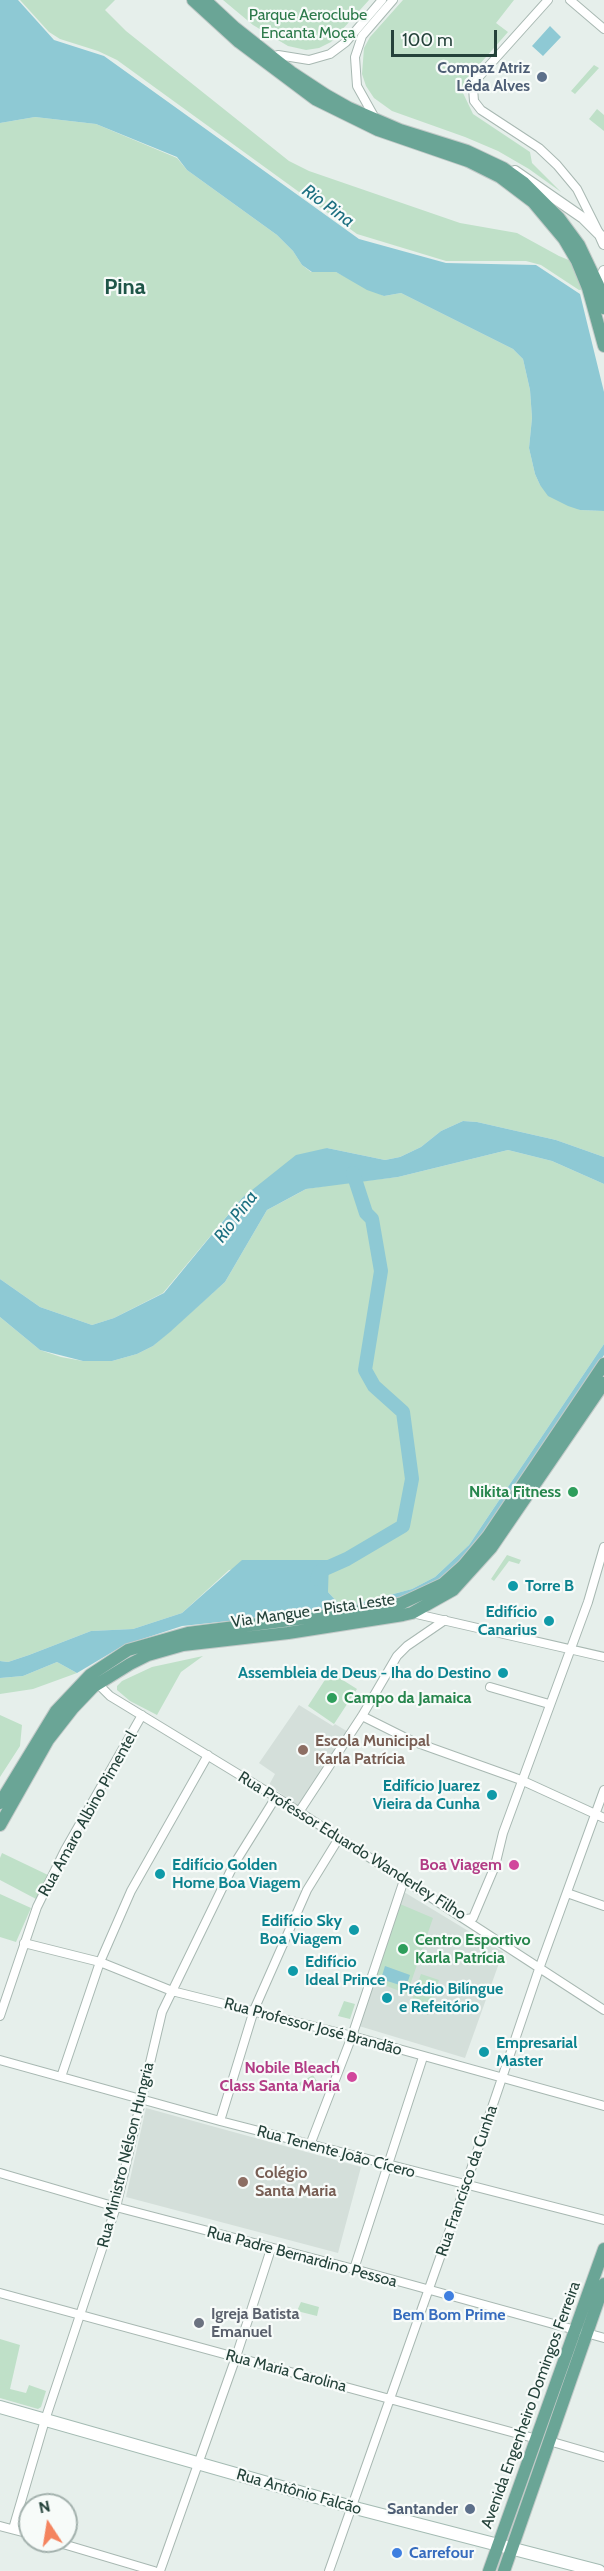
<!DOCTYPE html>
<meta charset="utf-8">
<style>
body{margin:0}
#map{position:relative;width:604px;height:2571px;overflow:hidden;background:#e6efeb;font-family:Cabin,sans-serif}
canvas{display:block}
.north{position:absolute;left:18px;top:2493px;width:60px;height:60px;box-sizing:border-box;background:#f7fbf9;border:2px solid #a3b1ad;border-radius:50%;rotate:348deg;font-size:16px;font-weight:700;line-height:24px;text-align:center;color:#24423a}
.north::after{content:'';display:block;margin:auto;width:21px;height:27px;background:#f4845f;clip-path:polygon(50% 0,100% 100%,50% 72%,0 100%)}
.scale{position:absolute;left:391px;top:30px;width:106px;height:27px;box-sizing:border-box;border:3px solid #24423a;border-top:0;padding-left:8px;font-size:18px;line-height:21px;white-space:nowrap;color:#24423a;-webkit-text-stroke:4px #f7fbf9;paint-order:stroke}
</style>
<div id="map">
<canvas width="604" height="2571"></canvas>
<div class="north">N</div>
<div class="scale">100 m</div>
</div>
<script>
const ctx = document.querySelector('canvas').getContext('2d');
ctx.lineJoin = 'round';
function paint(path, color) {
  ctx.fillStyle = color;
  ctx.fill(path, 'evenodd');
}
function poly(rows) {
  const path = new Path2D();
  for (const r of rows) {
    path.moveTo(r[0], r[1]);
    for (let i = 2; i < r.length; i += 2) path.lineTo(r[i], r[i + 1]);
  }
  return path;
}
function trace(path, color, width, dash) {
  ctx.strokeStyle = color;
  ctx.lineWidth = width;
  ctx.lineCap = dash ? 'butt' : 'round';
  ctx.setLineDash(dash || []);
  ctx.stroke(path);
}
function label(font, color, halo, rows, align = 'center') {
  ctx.font = font + ' Cabin,sans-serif';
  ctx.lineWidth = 4.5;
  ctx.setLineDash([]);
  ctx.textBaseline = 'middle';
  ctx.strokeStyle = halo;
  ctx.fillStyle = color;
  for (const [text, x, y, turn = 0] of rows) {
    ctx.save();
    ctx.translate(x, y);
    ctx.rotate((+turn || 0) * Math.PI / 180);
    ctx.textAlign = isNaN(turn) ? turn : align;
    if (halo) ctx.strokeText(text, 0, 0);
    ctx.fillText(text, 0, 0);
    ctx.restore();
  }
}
paint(poly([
 [299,1705,333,1726,335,1724,350,1733,301,1808,269,1785,275,1774,259,1763],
 [404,1892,503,1952,465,2058,359,2026],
 [146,2108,361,2167,338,2253,126,2197]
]), '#d4dfda');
paint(poly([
 [20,0,115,0,105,10,126,31,289,161,309,171,460,223,517,233,559,256,598,272,604,288,579,290,541,265,526,261,446,261,357,234,117,60,98,51,60,39,49,32],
 [223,0,369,0,331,42,319,48,306,50,288,46,253,25],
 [403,0,514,0,496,23,508,32,464,82,463,93,473,114,530,152,532,163,561,192,529,169,498,151,465,137,392,111,374,98,366,86,362,74,364,48,370,37],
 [594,65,599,68,575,94,571,91],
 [597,109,604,115,604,131,589,119],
 [35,117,96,124,177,158,187,170,277,235,293,251,302,265,311,272,336,272,384,296,401,293,513,349,523,359,530,390,532,418,529,448,535,474,540,485,580,510,604,511,604,1157,556,1140,477,1122,463,1121,441,1131,421,1147,400,1157,385,1160,327,1148,242,1198,163,1293,114,1318,92,1325,40,1307,0,1279,0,123],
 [508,1150,552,1161,604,1184,604,1344,469,1545,435,1577,412,1589,349,1606,339,1604,328,1592,328,1560,229,1570,182,1613,133,1629,91,1631,29,1655,8,1662,0,1661,0,1317,40,1350,61,1357,83,1361,112,1361,137,1354,153,1346,225,1282,267,1210,297,1194,306,1189,337,1184,398,1177],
 [507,1555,521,1560,519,1564,509,1561,494,1581,491,1579],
 [203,1656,181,1672,157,1715,130,1701,117,1690,117,1686,122,1681,152,1667],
 [57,1662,77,1673,33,1689,0,1694,0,1678,23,1676],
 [330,1672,357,1689,334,1724,308,1706],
 [0,1715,22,1725,20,1746,0,1777],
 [2,1853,48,1875,36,1899,0,1880,0,1858],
 [0,1894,31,1908,16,1942,0,1937],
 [400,1904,433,1918,407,1994,374,1981],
 [421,1974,439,1980,428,2015,409,2009],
 [344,2001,355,2004,350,2019,338,2016],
 [313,2075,318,2083,304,2092,299,2083],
 [301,2302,319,2307,317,2316,297,2311],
 [0,2339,20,2345,10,2389,26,2393,29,2385,46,2391,41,2407,38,2409,0,2398]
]), '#bfe0c8');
paint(poly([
 [0,0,18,0,54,40,104,56,359,239,446,263,536,265,580,294,604,392,604,511,580,510,568,506,548,496,540,485,535,474,529,448,532,418,530,390,523,359,513,349,401,293,384,296,367,290,336,272,312,272,302,265,293,251,277,235,187,170,177,157,96,124,35,117,0,123],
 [550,26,561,37,543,56,532,46],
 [463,1121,477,1122,556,1140,604,1157,604,1184,552,1161,508,1150,398,1177,306,1189,267,1210,225,1282,170,1332,153,1346,137,1354,112,1361,83,1361,40,1350,0,1317,0,1279,40,1307,92,1325,114,1318,164,1293,242,1198,296,1155,327,1148,385,1160,400,1157,421,1147,441,1131],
 [604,1344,604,1355,474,1550,436,1583,389,1604,182,1626,124,1645,77,1673,57,1662,23,1676,0,1678,0,1661,8,1662,29,1655,91,1631,133,1629,182,1613,242,1560,329,1560,328,1592,339,1604,349,1606,412,1589,435,1577,469,1545],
 [385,1966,410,1975,406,1987,381,1979]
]), '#8ec9d4');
trace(poly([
 [317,1579,320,1571,347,1559,403,1526,412,1479,403,1412,374,1386,365,1370,381,1271,372,1219,366,1213,353,1173]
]), '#8ec9d4', 14);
const minor = poly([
 [548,0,477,79,473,88,474,101,481,110,539,148,557,165,577,189,598,231],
 [570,0,604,29],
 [272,57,278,55,309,60,330,54,346,42,382,0],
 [376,120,357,86,355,57,362,36,393,0],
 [412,1613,604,1657],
 [98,1684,110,1696,284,1802,604,2010],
 [490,1687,549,1704],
 [362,1716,412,1741,521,1780,604,1818],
 [299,1812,362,1716,397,1656,407,1646,445,1620],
 [567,1893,604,1906],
 [467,1919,473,1918,495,1866,503,1833,588,1602,604,1547],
 [24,1943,100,1962,172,1991,352,2036,604,2106],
 [0,2016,37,1907,65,1850,142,1715],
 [0,2060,220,2121,604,2220],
 [61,2077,100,1962,131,1891,208,1755],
 [220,2121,254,2010,307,1890,339,1838],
 [310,2145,352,2036,404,1880],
 [0,2173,116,2207,354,2269,604,2338],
 [354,2269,423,2057],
 [0,2293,537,2439],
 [549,2441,604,2457],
 [0,2526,30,2534],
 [13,2529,45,2420,116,2207,162,2012,233,1866,276,1797],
 [53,2541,154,2571],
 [160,2571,236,2357,271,2249],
 [329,2571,466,2184,539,1969,604,1790]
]);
const tertiary = poly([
 [515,171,583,218,600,235,604,244],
 [598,285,604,271]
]);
const secondary = poly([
 [0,2407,359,2509,599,2571]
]);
const primary = poly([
 [193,0,239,42,315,99,378,130,468,161,500,177,533,202,564,239,577,261,588,288,604,346],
 [205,0,234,27,291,72,326,95,349,108,400,130,467,151,503,168,524,183,559,218,579,245,598,285,604,308],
 [0,1803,56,1711,90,1675,128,1650,188,1633,384,1608,402,1603,443,1584,463,1566,488,1536,604,1364],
 [0,1825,48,1740,73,1708,93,1687,130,1664,148,1655,183,1645,288,1633,403,1615,412,1613,453,1590,491,1548,604,1383],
 [489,2571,604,2249],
 [504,2571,604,2284]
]);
trace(minor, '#a8b8b2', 10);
trace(tertiary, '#a8b8b2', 12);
trace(secondary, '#a4bbb3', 14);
trace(primary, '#c2cac8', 14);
trace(minor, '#fff', 8);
trace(tertiary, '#fff', 10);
trace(secondary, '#fff', 12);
trace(primary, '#6aa596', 12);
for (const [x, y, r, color] of [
 [542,77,6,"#5c6f8a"],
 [573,1492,6,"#2e9e5b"],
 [513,1586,6,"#0f9aa8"],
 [549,1621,6,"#0f9aa8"],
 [503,1673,6,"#0f9aa8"],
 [332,1698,6,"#2e9e5b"],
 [303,1750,6,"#8d6e63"],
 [492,1795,6,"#0f9aa8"],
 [514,1865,6,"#d1479c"],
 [160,1874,6,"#0f9aa8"],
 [354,1930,6,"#0f9aa8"],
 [403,1949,6,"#2e9e5b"],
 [293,1971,6,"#0f9aa8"],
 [387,1998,6,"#0f9aa8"],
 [484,2052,6,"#0f9aa8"],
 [352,2077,6,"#d1479c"],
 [243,2182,6,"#8d6e63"],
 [449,2296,6,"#3f7fe0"],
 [199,2323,6,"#6b7280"],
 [470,2509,6,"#5c6f8a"],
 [397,2553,6,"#3f7fe0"]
]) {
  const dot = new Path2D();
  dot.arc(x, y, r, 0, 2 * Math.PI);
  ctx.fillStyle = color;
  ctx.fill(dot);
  trace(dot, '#f7fbf9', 2);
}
label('16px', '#2d7a4b', '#f7fbf9', [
 ["Parque Aeroclube",308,15],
 ["Encanta Moça",308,33]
]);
label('bold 16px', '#4e5e75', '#f7fbf9', [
 ["Compaz Atriz",530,68],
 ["Lêda Alves",530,86],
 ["Santander",458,2509]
], 'right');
label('bold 16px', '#27864d', '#f7fbf9', [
 ["Nikita Fitness",561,1492,"right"],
 ["Campo da Jamaica",344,1698],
 ["Centro Esportivo",415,1940],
 ["Karla Patrícia",415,1958]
], 'left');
label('bold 16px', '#0d838f', '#f7fbf9', [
 ["Torre B",525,1586],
 ["Edifício",537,1612,"right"],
 ["Canarius",537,1630,"right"],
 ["Assembleia de Deus - Iha do Destino",491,1673,"right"],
 ["Edifício Juarez",480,1786,"right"],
 ["Vieira da Cunha",480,1804,"right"],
 ["Edifício Golden",172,1865],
 ["Home Boa Viagem",172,1883],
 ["Edifício Sky",342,1921,"right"],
 ["Boa Viagem",342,1939,"right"],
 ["Edifício",305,1962],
 ["Ideal Prince",305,1980],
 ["Prédio Bilíngue",399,1989],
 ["e Refeitório",399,2007],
 ["Empresarial",496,2043],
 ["Master",496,2061]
], 'left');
label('16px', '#24423a', '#f7fbf9', [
 ["Via Mangue - Pista Leste",313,1611,-8],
 ["Rua Amaro Albino Pimentel",88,1814,-61],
 ["Rua Professor Eduardo Wanderley Filho",352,1846,32],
 ["Rua Professor José Brandão",313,2027,15],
 ["Rua Tenente João Cícero",336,2152,15],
 ["Rua Ministro Nélson Hungria",126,2155,-76],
 ["Rua Francisco da Cunha",467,2181,-71],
 ["Rua Padre Bernardino Pessoa",302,2257,15],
 ["Rua Maria Carolina",286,2371,15],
 ["Avenida Engenheiro Domingos Ferreira",531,2405,-70],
 ["Rua Antônio Falcão",299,2492,16]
]);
label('bold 16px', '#785e54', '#f7fbf9', [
 ["Escola Municipal",315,1741],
 ["Karla Patrícia",315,1759],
 ["Colégio",255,2173],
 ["Santa Maria",255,2191]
], 'left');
label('bold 16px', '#b23c85', '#f7fbf9', [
 ["Boa Viagem",502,1865],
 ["Nobile Bleach",340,2068],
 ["Class Santa Maria",340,2086]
], 'right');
label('bold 16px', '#5b616d', '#f7fbf9', [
 ["Igreja Batista",211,2314],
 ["Emanuel",211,2332]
], 'left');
label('bold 16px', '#366cbe', '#f7fbf9', [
 ["Bem Bom Prime",449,2315],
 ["Carrefour",409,2553,"left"]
]);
label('italic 18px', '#1c6f80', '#f7fbf9', [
 ["Rio Pina",328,206,36],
 ["Rio Pina",236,1217,-53]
]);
label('bold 22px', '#1f5548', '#f7fbf9', [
 ["Pina",125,288]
]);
</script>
